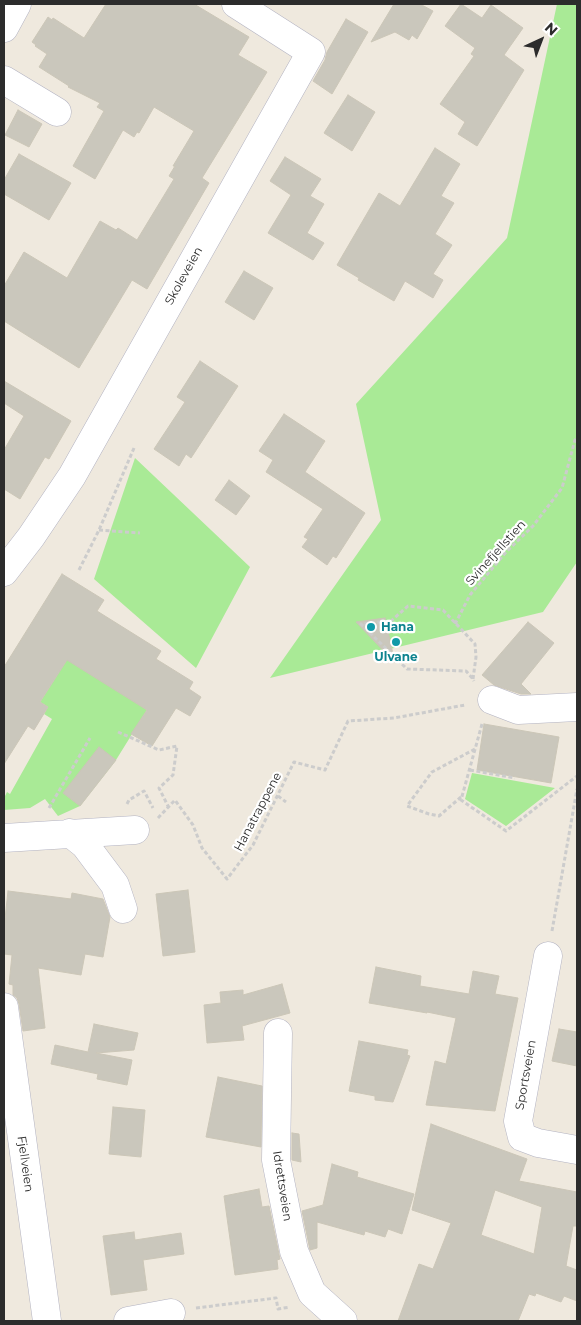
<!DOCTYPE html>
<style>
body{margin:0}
#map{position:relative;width:581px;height:1325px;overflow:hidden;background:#efe9de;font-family:Montserrat,sans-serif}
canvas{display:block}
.frame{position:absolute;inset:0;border:5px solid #2c2c2c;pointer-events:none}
.north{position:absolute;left:516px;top:15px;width:50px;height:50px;-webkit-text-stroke:4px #fff;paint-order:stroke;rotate:43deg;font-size:14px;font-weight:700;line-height:20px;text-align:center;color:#2c2c2c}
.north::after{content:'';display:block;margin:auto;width:18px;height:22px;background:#2c2c2c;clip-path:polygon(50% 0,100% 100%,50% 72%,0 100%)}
</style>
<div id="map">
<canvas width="581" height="1325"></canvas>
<div class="frame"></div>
<div class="north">N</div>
</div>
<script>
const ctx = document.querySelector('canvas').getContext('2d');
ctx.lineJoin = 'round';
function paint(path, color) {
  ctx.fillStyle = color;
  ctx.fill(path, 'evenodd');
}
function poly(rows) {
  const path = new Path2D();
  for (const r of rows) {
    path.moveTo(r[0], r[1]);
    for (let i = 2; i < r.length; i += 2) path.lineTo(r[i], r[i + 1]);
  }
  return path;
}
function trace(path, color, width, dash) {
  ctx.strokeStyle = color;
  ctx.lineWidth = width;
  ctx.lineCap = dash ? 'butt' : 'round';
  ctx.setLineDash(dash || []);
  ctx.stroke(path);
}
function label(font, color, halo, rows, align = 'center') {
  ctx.font = font + ' Montserrat,sans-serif';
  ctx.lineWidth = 4.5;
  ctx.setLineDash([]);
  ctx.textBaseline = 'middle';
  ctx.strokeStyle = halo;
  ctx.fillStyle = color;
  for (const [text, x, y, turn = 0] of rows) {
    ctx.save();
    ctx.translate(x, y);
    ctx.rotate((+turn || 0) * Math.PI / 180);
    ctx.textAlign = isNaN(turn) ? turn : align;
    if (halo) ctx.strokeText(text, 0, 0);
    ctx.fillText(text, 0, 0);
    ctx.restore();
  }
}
paint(poly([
 [557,4,577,4,577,562,543,612,270,678,381,520,356,404,507,238],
 [135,458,250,567,196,668,94,579],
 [71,653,147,710,116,760,80,806,58,816,45,799,30,808,4,810,4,798,7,792,10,794,52,719,44,714,48,707,40,702],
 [472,773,555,788,506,826,465,799]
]), '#a9ea96');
const building = poly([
 [106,4,194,4,249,37,238,55,267,72,202,178,209,183,147,289,132,280,79,368,4,321,4,286,24,252,67,278,100,221,116,230,118,228,137,240,174,179,169,176,175,166,173,166,194,131,154,107,139,133,137,132,134,137,123,130,95,179,73,166,104,111,97,107,100,103,68,87,69,86,39,67,47,54,35,46,36,45,32,42,48,17,52,20,53,18,84,38,106,4],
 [394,4,420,4,433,11,417,39,412,35,409,40,395,32,371,42,394,4],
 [461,4,482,18,491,5,523,28,504,55,524,70,477,146,458,134,465,122,440,104,474,56,471,54,475,48,445,26,461,4],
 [346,19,368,32,332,94,313,81,325,60,327,52,346,19],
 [348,95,375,112,352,151,324,133,348,95],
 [18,110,42,124,29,147,5,135,18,110],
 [435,148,460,164,441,196,454,203,435,234,452,245,433,274,443,280,433,298,405,281,394,301,358,280,359,278,337,265,379,193,400,206,435,148],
 [19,154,71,183,49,220,4,194,4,180,19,154],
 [285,157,321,179,310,196,324,204,307,233,324,243,313,260,268,233,291,195,270,181,285,157],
 [244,271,273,288,254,320,225,302,244,271],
 [200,361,238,386,191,458,186,454,179,466,154,449,185,402,177,397,200,361],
 [4,381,71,421,49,459,45,457,20,499,4,489,4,450,24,416,4,403,4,381],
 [284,414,325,441,305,472,365,513,336,558,333,556,327,565,302,547,308,539,304,537,323,509,266,472,273,460,259,451,284,414],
 [229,480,250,496,236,515,215,500,229,480],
 [62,574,104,600,97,611,161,651,156,659,193,682,189,689,201,697,190,716,176,708,152,746,131,734,147,710,67,660,40,702,48,707,34,730,28,726,4,764,4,667,62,574],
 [385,618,395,663,356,622,385,618],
 [528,622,554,643,521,684,531,694,521,694,494,685,482,675,528,622],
 [484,724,559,737,551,783,477,770,484,724],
 [99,747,116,760,80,806,63,793,99,747],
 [188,890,195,952,163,956,156,894,188,890],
 [8,891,71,899,72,893,103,899,110,917,103,957,85,954,81,975,38,968,45,1028,23,1031,19,1004,17,998,13,995,13,985,9,984,12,955,4,954,4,928,8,891],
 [376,967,421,976,420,986,469,994,473,971,499,976,495,994,518,998,495,1111,426,1105,435,1061,446,1064,456,1018,427,1012,427,1013,369,1003,376,967],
 [282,984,290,1013,242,1026,244,1040,207,1043,204,1005,221,1003,220,992,243,990,243,995,282,984],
 [94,1024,138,1033,134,1050,96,1053,132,1060,127,1085,97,1079,98,1074,51,1064,55,1045,88,1052,94,1024],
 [559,1029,577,1032,577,1066,552,1061,559,1029],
 [359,1041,408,1050,407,1055,410,1056,393,1102,375,1100,375,1096,349,1091,359,1041],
 [218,1077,262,1086,261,1147,206,1137,218,1077],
 [113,1107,145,1110,141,1157,109,1154,113,1107],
 [431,1124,527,1159,519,1181,577,1192,577,1226,573,1226,566,1266,577,1270,577,1301,564,1296,561,1302,536,1293,535,1296,529,1294,518,1321,398,1321,419,1264,433,1269,451,1223,412,1210,431,1124],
 [495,1190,542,1207,534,1254,481,1235,495,1190],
 [292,1133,299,1134,301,1162,292,1160,292,1133],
 [332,1164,358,1172,357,1177,414,1194,402,1234,388,1229,385,1237,365,1231,364,1235,317,1222,317,1248,310,1250,302,1211,323,1205,332,1164],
 [259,1189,262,1207,269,1206,280,1259,277,1260,278,1269,235,1275,224,1196,259,1189],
 [134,1232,135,1240,181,1233,184,1254,143,1260,147,1290,111,1295,103,1236,134,1232]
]);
paint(building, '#cac7bc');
trace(building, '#cbc6b7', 1);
const minor = poly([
 [4,28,17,4],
 [4,80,57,112],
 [4,572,31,537,72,476,311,52,236,4],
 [492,700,518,710,577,707],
 [70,833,85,845,115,885,123,909],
 [4,838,135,830],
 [548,956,518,1121,522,1137,538,1143,577,1150],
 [4,1007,47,1321],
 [278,1033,276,1160,294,1251,312,1293,343,1321],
 [128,1321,171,1313]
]);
trace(minor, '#b2b2c1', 29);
trace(poly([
 [99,530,140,533],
 [79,570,99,530,134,448],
 [455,624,470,595,506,552,533,526,562,488,575,440,577,438],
 [473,679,476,657,475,644,443,610,408,606,391,621,361,624,407,669,466,671,473,679,474,681],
 [482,724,461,800,506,831,577,776],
 [118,732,159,750,177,746,173,775,159,788,169,808],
 [470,770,515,778],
 [278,796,286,802],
 [461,797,439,816,429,814,407,806,432,772,475,749],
 [127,804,129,800,144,791,153,808],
 [49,808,90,738],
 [158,818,175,800,193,825,202,848,227,879,253,845,294,762,325,770,348,721,394,718,465,705],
 [552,931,577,789],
 [196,1308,276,1298,278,1309,290,1307]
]), '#ccc', 3, [4, 2.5]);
trace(minor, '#fff', 28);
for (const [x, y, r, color] of [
 [371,627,5,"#0f9aa8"],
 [396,642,5,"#0f9aa8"]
]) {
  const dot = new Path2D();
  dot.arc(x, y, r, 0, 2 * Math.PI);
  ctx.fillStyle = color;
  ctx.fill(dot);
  trace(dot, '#fff', 2);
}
label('12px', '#2c2c2c', '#fff', [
 ["Skoleveien",184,276,-61],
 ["Svinefjellstien",496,553,-48],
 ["Hanatrappene",258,812,-62],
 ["Sportsveien",526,1075,-80],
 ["Fjellveien",25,1164,82],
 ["Idrettsveien",282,1186,81]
]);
label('bold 12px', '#0d838f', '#fff', [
 ["Hana",381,627],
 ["Ulvane",396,657,"center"]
], 'left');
</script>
